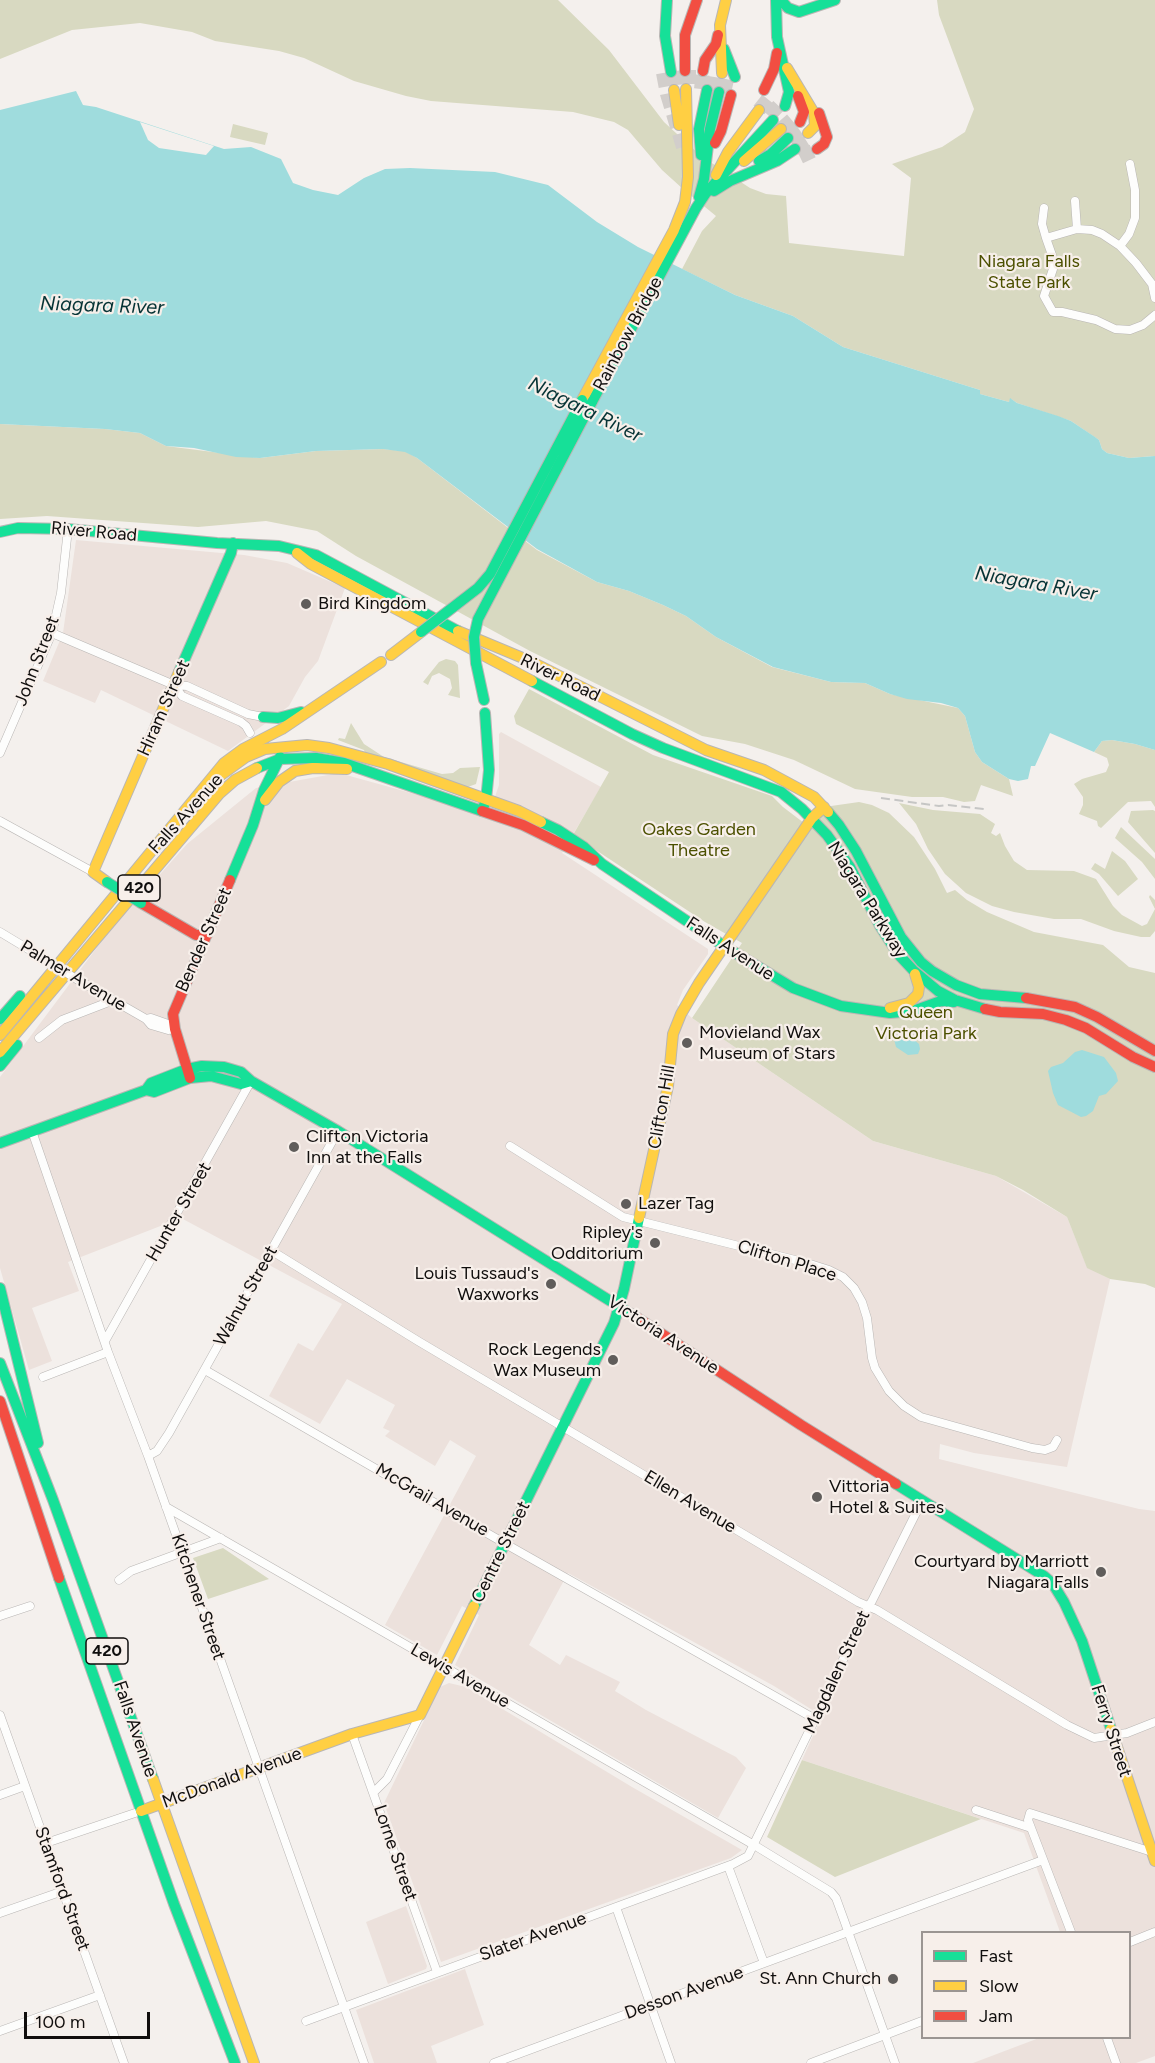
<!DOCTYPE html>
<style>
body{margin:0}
#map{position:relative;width:1155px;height:2063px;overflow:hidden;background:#f4f0ed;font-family:Figtree,sans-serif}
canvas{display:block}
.legend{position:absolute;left:921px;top:1931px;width:210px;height:108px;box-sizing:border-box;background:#f7efea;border:2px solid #9b9592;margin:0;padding:8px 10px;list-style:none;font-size:18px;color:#100e0d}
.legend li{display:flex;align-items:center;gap:12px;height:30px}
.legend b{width:30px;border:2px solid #9b9592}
.scale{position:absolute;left:24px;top:2012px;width:126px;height:27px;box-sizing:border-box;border:3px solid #100e0d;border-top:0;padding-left:8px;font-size:18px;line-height:21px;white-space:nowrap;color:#100e0d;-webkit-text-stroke:4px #f7efea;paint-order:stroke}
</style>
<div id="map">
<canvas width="1155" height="2063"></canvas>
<ul class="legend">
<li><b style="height:8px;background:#16e098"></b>Fast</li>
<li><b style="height:8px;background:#ffcf43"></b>Slow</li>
<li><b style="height:8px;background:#f24e42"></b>Jam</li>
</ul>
<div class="scale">100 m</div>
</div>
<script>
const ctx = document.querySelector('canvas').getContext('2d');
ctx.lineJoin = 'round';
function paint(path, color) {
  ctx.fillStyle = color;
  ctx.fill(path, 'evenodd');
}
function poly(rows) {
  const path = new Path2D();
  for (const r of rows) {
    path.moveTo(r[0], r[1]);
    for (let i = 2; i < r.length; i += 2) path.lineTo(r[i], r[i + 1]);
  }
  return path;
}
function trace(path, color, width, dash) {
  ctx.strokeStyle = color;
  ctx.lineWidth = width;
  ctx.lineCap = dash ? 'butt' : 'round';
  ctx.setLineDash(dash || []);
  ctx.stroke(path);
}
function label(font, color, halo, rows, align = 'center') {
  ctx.font = font + ' Figtree,sans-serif';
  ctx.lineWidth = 4.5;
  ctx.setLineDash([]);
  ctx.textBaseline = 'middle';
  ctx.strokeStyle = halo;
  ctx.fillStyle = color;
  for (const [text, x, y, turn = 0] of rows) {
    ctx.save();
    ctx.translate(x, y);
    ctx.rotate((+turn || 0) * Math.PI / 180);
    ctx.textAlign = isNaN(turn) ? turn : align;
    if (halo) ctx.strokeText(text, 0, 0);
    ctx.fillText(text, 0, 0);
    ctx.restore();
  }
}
paint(poly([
 [76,540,244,555,287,563,345,588,318,661,305,677,289,706,228,751,101,690,95,703,43,681,63,633],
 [501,732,601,787,562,853,708,949,708,954,683,990,677,1005,692,1018,873,1141,996,1176,1067,1217,1087,1267,1110,1279,1067,1467,974,1453,940,1444,939,1459,1139,1509,1155,1511,1155,2056,1136,2063,973,2063,1039,2038,1130,2038,1130,1932,1060,1932,1024,1833,802,1760,822,1716,774,1686,568,1573,529,1645,560,1665,566,1655,620,1682,615,1691,646,1710,736,1757,746,1768,718,1818,455,1665,479,1615,462,1606,437,1655,385,1625,476,1456,450,1440,435,1466,385,1436,390,1431,383,1428,395,1405,347,1379,320,1424,269,1396,298,1343,313,1351,342,1304,181,1218,68,1262,79,1291,32,1308,52,1361,29,1370,0,1268,0,1077,107,934,187,844,256,788,339,773,429,798,488,817,499,785,499,734],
 [449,1683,466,1687,632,1787,742,1850,731,1858,441,1962,384,1803,440,1687],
 [406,1906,427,1966,426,1969,388,1984,366,1922],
 [465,1969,484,2025,431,2046,437,2063,374,2063,356,2010]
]), '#ece1dc');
paint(poly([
 [0,0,558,0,609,50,664,122,701,156,750,188,766,194,786,196,789,243,904,256,911,178,892,164,942,147,965,132,974,109,939,15,937,0,1155,0,1155,456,1129,458,1107,453,1102,449,1099,440,1071,421,1017,403,1011,399,1009,402,980,394,980,390,843,347,793,316,735,295,682,269,702,231,716,216,683,189,662,170,628,130,614,122,573,112,431,101,406,96,354,81,304,58,279,51,215,41,192,32,140,23,72,30,0,59],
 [233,124,268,133,265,145,230,137],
 [0,424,105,429,140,433,166,446,260,458,316,451,383,449,405,451,417,458,537,550,597,582,629,591,663,605,686,616,716,637,772,667,831,682,865,683,890,694,958,708,965,716,975,752,982,762,1009,779,1013,796,981,785,975,801,964,802,943,797,912,797,855,789,794,760,745,744,702,736,530,651,356,556,317,531,266,521,198,527,47,516,0,519],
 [446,659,455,661,458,665,460,698,448,695,452,688,450,679,439,673,432,676,428,685,423,682,439,662],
 [529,689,653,755,772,796,783,807,804,823,824,807,859,802,872,805,889,813,914,837,935,869,947,893,955,890,967,900,987,912,1034,932,1103,945,1129,967,1155,973,1155,1288,1145,1284,1110,1279,1087,1268,1067,1217,1023,1190,996,1176,873,1141,692,1018,742,943,705,922,573,835,609,772,516,724,514,716],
 [351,723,364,744,384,757,442,774,453,773,460,768,480,767,476,784,465,788,365,753,364,750,338,740,339,738,345,739],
 [1112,740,1135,744,1155,750,1155,807,1151,801,1128,802,1101,828,1098,826,1097,821,1079,814,1083,805,1083,797,1074,784,1082,779,1106,772,1109,765,1107,758,1094,752,1102,741],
 [899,803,933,810,980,814,995,824,991,833,996,836,1000,833,1005,846,1014,861,1027,870,1074,871,1096,879,1113,906,1122,915,1142,926,1147,924,1155,909,1149,897,1150,895,1155,900,1155,931,1150,937,1141,937,1114,931,1081,919,1054,919,1014,912,992,906,966,893,945,874,928,849,916,824],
 [1153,810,1155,811,1155,853,1128,822,1131,811],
 [1121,827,1155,859,1155,879,1142,862,1115,838],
 [1112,851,1125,861,1138,879,1118,896,1099,874,1091,869,1095,863,1105,869],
 [223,1548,269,1579,208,1599,193,1558],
 [802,1760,981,1819,835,1877,767,1837]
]), '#d8d9c1');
paint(poly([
 [76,91,83,105,96,107,224,149,251,147,281,159,293,183,313,190,338,195,364,178,385,169,410,168,495,172,548,185,597,222,638,247,735,295,793,316,843,347,980,390,980,394,1009,402,1010,398,1017,403,1058,416,1071,421,1095,437,1099,440,1102,449,1107,453,1129,458,1155,456,1155,750,1135,744,1112,740,1102,741,1094,752,1050,733,1035,766,1031,766,1028,779,1018,781,1009,779,982,762,975,752,965,716,958,708,941,703,907,699,890,694,865,683,831,682,773,667,716,637,686,616,663,605,629,591,597,582,537,549,417,458,405,452,383,449,316,451,260,458,236,457,194,448,166,446,140,433,105,429,0,424,0,110],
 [902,1034,911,1037,919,1044,920,1049,918,1054,908,1055,896,1047,894,1039,896,1036],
 [1082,1050,1104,1057,1116,1073,1118,1081,1106,1094,1099,1096,1093,1111,1086,1116,1081,1117,1058,1105,1053,1093,1048,1071,1051,1067,1063,1063,1075,1052]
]), '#9fdcdd');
paint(poly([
 [140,122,214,146,206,155,159,148,148,140]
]), '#f4f0ed');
trace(poly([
 [689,70,689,89],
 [675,71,677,90],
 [663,73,667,94,683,147],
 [701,89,703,71],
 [713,91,716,72],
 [724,93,728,75],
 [759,110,771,95],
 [769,116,781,103],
 [781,129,795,117],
 [788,138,803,127],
 [795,149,811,139],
 [800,157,817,149]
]), '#d2cecb', 14, [14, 7]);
const street = poly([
 [1075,201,1077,229],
 [1044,208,1042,224,1046,238],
 [1120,246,1129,234,1135,218,1135,190,1130,164],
 [1155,298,1152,284,1136,263,1120,246,1102,234,1092,230,1077,229,1046,238,1052,255,1053,269,1044,296,1053,312,1062,312,1096,320,1115,329,1130,330,1143,325,1155,315],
 [52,633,174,685,187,686,248,714,263,717],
 [174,685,182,696,241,722,246,726,250,733],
 [0,753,52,633,61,593,68,529],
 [0,821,93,872],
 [0,932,48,961],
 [73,977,146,1019,151,1025,168,1030,175,1029],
 [146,1019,151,1018,168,1024,175,1029],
 [39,1038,62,1020,114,1000],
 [32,1131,108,1352,148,1456,364,2063],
 [510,1146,623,1217,807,1263,829,1270,843,1277,854,1288,862,1302,867,1318,872,1358,875,1368,889,1391,904,1406,921,1417,1032,1448,1045,1450,1053,1447,1057,1440],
 [272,1251,418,1341,858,1602,877,1610,1067,1725,1094,1738,1127,1733,1155,1722],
 [105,1341,251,1081],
 [205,1370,511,1547,815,1719],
 [43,1377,108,1352],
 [148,1456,157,1451,169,1433,338,1131],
 [166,1507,754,1845,831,1892,836,1898,844,1920,895,2063],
 [119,1580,131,1571,221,1538],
 [0,1616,30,1606],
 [0,1715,124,2063],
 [352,1734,437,1972],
 [374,1792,387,1779,420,1715],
 [0,1795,25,1786],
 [976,1810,1031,1828],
 [46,1843,141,1811],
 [728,1866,764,1963],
 [616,1907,671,2063],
 [0,1913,63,1891],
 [1071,1932,1028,1820,1030,1813,1152,1852],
 [1130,1942,1155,1932],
 [306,2021,733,1864,748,1856,815,1719,868,1607,872,1601,922,1501],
 [0,2031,100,1995],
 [1107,2038,1116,2063],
 [494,2063,1043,1860],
 [811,2063,922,2021]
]);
const fast = poly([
 [667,0,665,36,671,72],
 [776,0,777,37,789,92,785,106],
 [781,0,788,8,799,12,835,0],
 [724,49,735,77],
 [701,155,699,129,707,90],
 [759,161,771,154,788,138],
 [714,191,730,181,777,161,795,149],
 [699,197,704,179,710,129,719,92],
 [592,402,696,208,706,193,773,120],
 [0,532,18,528,68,529,217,543,279,546,316,555,458,631],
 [476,663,484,700],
 [179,672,231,553,233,543],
 [532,681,632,734,663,748,781,792,802,809,827,835,850,867,880,926,898,954,913,970,938,991,955,1000,985,1009],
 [263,717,278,718,301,712],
 [257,768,280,759,316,758,344,763,482,811,486,800,489,770,485,713],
 [828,812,839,825,856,851,901,937,921,962,932,971,956,985,980,994,1026,998],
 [541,822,558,830,584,847,602,864,724,946,793,988,841,1006,890,1013,913,1011,941,1001,954,1002],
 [230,880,253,825,264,790,280,757],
 [0,1019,20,996],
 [0,1066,17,1045],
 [146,1090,151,1083,187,1069,202,1066,224,1067,241,1072,251,1081,338,1131,636,1317],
 [0,1143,146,1090,154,1092,190,1078,211,1076,241,1084,251,1081],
 [0,1288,38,1443],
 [0,1363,53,1500,153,1779],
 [896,1484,1044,1576,1053,1584,1064,1602,1082,1641,1111,1729],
 [59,1578,174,1904,235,2063],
 [474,1606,614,1323,624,1289,639,1218]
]);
const slow = poly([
 [787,68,814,113,815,126,808,133],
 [722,73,720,25,726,0],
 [674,90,679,125],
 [744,161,781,129],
 [716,175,728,152,759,110],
 [582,400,674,230,685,202,688,177,686,89],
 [297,553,311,564,532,681],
 [458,631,530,661,706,750,764,770,814,797,828,812],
 [391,655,421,632],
 [217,778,246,757,265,749,307,745,329,748,388,764,519,811,541,822],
 [265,800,279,782,295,771,313,768,347,769],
 [107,882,93,872,179,672],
 [890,1008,909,1003,918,994,919,987,915,974],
 [0,1035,224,763,243,749,282,729,381,662],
 [0,1052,219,794,235,780,257,768],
 [639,1218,668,1086,673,1034,681,1014,699,983,812,818,824,807],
 [1111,1729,1155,1861],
 [153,1779,254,2063],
 [141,1811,352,1734,420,1715,474,1606]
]);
const jam = poly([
 [685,71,685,35,697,0],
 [703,71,705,60,716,44,718,35],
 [764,90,774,69,777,53],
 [798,96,804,112,800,122],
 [715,143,721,131,731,95],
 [817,149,824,144,827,137,819,113],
 [482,811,523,825,594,860],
 [141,903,196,935,207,935],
 [1026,998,1075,1007,1097,1017,1155,1051],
 [985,1009,1000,1012,1043,1014,1066,1020,1086,1028,1133,1057,1155,1067],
 [190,1078,175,1029,173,1014,230,880],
 [636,1317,801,1425,896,1484],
 [0,1401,59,1578]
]);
trace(street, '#b9b6b4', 9);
trace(fast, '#b9b6b4', 12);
trace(slow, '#b9b6b4', 12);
trace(jam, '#b9b6b4', 12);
trace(street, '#fdfdfc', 8);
trace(fast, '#16e098', 10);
trace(slow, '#ffcf43', 10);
trace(jam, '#f24e42', 10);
trace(poly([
 [881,798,939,806,948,805,984,809]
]), '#c6c6c5', 2, [9, 4.5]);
const streetBridge = poly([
 [48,961,73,977]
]);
const fastBridge = poly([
 [421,632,478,588,490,574,582,400],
 [476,663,474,637,478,619,592,402],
 [107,882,141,903]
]);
trace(streetBridge, '#b9b6b4', 9, []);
trace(fastBridge, '#b9b6b4', 12, []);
trace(streetBridge, '#fdfdfc', 8);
trace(fastBridge, '#16e098', 10);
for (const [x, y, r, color] of [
 [306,604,6,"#605d5b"],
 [687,1043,6,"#605d5b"],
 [294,1147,6,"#605d5b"],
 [626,1204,6,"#605d5b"],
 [655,1243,6,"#605d5b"],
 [551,1284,6,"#605d5b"],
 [613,1360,6,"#605d5b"],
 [817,1497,6,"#605d5b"],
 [1101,1572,6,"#605d5b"],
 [893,1979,6,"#605d5b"]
]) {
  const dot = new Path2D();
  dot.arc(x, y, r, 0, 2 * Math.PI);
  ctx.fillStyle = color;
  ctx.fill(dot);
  trace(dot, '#f7efea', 2);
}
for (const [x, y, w] of [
 [139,888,42],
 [107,1651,42]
]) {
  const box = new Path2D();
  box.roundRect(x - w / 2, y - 13, w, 26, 4.5);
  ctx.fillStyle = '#f7efea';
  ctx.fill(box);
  trace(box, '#100e0d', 1.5);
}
label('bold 16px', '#100e0d', null, [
 ["420",139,888],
 ["420",107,1651]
]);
label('18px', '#4c5000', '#f7efea', [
 ["Niagara Falls",1029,262],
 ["State Park",1029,283],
 ["Oakes Garden",699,830],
 ["Theatre",699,851],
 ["Queen",926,1013],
 ["Victoria Park",926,1034]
]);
label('18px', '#100e0d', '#f7efea', [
 ["Rainbow Bridge",628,334,-62],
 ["River Road",94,532,5],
 ["John Street",37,661,-69],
 ["River Road",560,678,26],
 ["Hiram Street",164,708,-66],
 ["Falls Avenue",186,814,-48],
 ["Niagara Parkway",867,900,58],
 ["Bender Street",204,940,-66],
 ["Falls Avenue",730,949,33],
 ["Palmer Avenue",73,976,31],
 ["Clifton Hill",662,1107,-80],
 ["Hunter Street",179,1212,-60],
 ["Clifton Place",787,1261,17],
 ["Walnut Street",246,1296,-61],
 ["Victoria Avenue",663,1335,33],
 ["McGrail Avenue",432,1500,30],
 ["Ellen Avenue",690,1502,31],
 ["Centre Street",501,1552,-64],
 ["Kitchener Street",198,1597,71],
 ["Magdalen Street",837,1672,-65],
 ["Lewis Avenue",460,1676,30],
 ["Falls Avenue",135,1729,71],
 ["Ferry Street",1111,1731,72],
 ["McDonald Avenue",232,1778,-20],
 ["Lorne Street",395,1853,71],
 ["Stamford Street",62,1889,70],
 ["Slater Avenue",533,1937,-20],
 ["Desson Avenue",684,1993,-20]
]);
label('18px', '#100e0d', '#f7efea', [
 ["Bird Kingdom",318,604],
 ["Movieland Wax",699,1033],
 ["Museum of Stars",699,1054],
 ["Clifton Victoria",306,1137],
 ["Inn at the Falls",306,1158],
 ["Lazer Tag",638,1204],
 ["Ripley's",643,1233,"right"],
 ["Odditorium",643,1254,"right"],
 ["Louis Tussaud's",539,1274,"right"],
 ["Waxworks",539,1295,"right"],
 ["Rock Legends",601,1350,"right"],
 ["Wax Museum",601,1371,"right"],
 ["Vittoria",829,1487],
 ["Hotel & Suites",829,1508],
 ["Courtyard by Marriott",1089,1562,"right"],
 ["Niagara Falls",1089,1583,"right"],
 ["St. Ann Church",881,1979,"right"]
], 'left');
label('italic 20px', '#063335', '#f7efea', [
 ["Niagara River",102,306,2],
 ["Niagara River",585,410,26],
 ["Niagara River",1036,584,10]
]);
</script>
